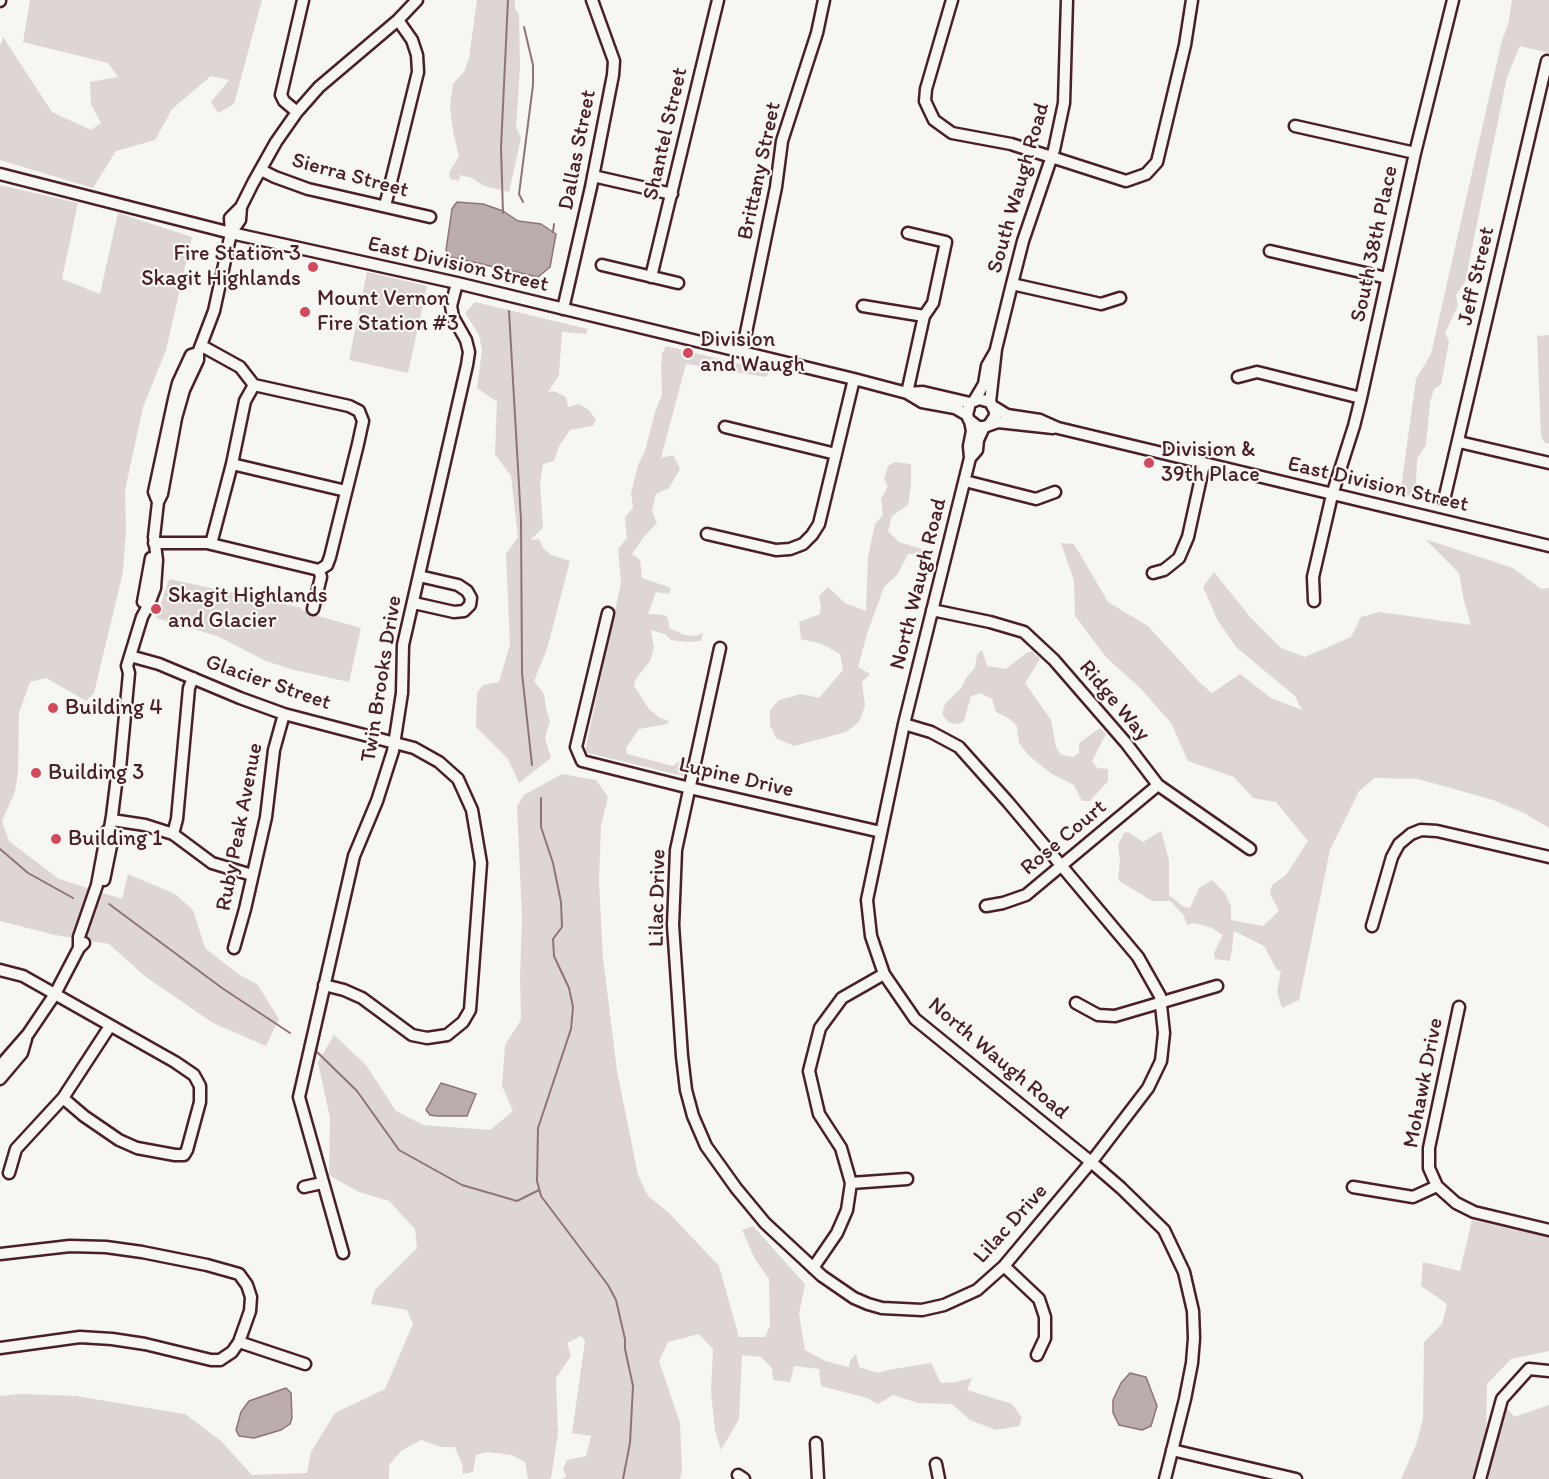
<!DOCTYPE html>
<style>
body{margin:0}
canvas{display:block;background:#f6f6f2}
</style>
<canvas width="1549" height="1479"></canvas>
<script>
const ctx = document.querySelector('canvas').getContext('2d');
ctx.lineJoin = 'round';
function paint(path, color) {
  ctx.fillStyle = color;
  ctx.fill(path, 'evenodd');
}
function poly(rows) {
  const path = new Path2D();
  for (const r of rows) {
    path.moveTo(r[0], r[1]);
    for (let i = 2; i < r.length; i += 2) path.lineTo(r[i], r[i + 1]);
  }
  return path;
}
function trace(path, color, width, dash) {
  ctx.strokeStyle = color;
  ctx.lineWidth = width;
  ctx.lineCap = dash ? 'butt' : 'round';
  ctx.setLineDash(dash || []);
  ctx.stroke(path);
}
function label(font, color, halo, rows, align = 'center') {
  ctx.font = font + ' Itim,sans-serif';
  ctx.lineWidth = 4.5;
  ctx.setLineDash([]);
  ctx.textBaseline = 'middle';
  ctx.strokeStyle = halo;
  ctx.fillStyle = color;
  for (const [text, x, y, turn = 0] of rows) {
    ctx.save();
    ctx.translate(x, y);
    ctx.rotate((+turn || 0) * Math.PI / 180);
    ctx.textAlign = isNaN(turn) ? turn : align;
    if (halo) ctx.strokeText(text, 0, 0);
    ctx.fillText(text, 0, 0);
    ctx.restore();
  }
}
paint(poly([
 [30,0,262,0,234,104,218,113,211,102,229,80,211,76,172,109,155,140,116,151,93,188,0,160,0,46,3,37,52,112,91,130,101,123,91,104,90,82,118,77,108,63,23,42],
 [477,0,515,0,515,9,519,14,520,66,516,127,521,138,509,192,484,186,472,178,460,175,459,181,450,179,449,173,459,156,453,132,450,105,453,84,464,72,469,58],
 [1512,0,1549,0,1549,53,1520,46,1507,77,1465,282,1456,295,1458,306,1445,333,1449,341,1441,385,1434,389,1430,402,1426,445,1417,459,1416,483,1409,496,1400,495,1416,379,1431,354,1502,40,1508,25],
 [0,185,78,203,62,279,100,294,118,213,192,237,166,350,143,407,125,490,126,529,123,572,94,693,86,701,46,678,30,682,19,713,18,771,15,792,2,821,9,841,59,879,122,899,128,874,175,894,193,910,205,948,238,974,257,984,279,1019,266,1046,213,1023,146,977,109,944,55,935,0,921],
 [367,272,427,286,408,373,349,360],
 [475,302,588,329,586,334,562,332,559,375,548,392,554,391,566,397,568,407,579,404,589,410,596,420,593,426,570,430,559,446,554,461,543,464,540,483,543,528,530,540,539,539,543,548,551,555,570,561,547,649,534,681,544,694,546,708,550,721,545,738,551,758,519,783,508,759,476,727,477,693,483,685,499,682,510,644,506,554,518,537,511,476,495,454,497,402,477,388,482,350,479,335,465,313],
 [1549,335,1549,443,1545,443,1541,436,1537,336],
 [666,346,770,371,766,377,686,364,661,458,673,455,680,469,669,488,656,494,652,511,657,523,643,538,632,554,640,560,642,578,671,588,669,594,656,592,648,614,665,615,668,619,669,628,684,635,696,636,703,633,701,641,688,642,671,640,665,634,651,630,654,648,650,661,636,679,634,686,649,709,660,718,669,721,667,724,639,729,626,748,627,754,673,766,683,758,687,761,688,768,683,776,588,753,585,751,621,583,618,549,627,538,625,517,633,508,631,493,638,465,645,451,655,412,662,395,661,366,662,354],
 [895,462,911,464,911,485,908,505,892,516,888,531,899,542,922,549,921,553,908,554,897,575,884,587,867,634,858,667,870,674,862,682,865,706,859,722,846,732,794,746,776,738,770,725,770,710,779,700,801,694,819,698,843,670,840,654,822,644,801,639,799,622,820,614,821,607,819,596,828,587,845,603,866,611,868,557,875,524,883,515,881,499,888,486,884,479,888,466],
 [1425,539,1513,568,1541,589,1549,588,1549,828,1524,813,1493,800,1418,779,1375,778,1359,791,1330,850,1299,1000,1282,1008,1277,992,1281,971,1277,970,1264,946,1234,931,1231,956,1229,961,1215,959,1214,953,1223,935,1212,928,1202,925,1194,923,1187,925,1183,914,1170,901,1152,901,1118,880,1120,861,1118,845,1124,833,1128,832,1143,842,1161,831,1169,860,1169,895,1184,907,1190,908,1199,888,1212,880,1225,893,1231,906,1231,920,1263,926,1279,911,1270,894,1272,885,1286,875,1308,841,1276,802,1253,798,1234,777,1188,761,1171,723,1142,690,1106,657,1075,616,1074,581,1061,543,1074,544,1108,602,1148,626,1199,682,1212,693,1240,674,1271,698,1302,710,1295,696,1237,648,1218,621,1203,587,1214,572,1250,617,1281,648,1305,657,1351,637,1361,617,1380,612,1471,625,1464,601,1459,573],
 [169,579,299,607,307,613,361,628,349,682,290,669,266,661,217,636,156,618],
 [982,650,987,666,1006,669,1026,653,1032,651,1040,659,1025,683,1051,720,1056,747,1061,755,1073,757,1079,753,1079,743,1100,728,1106,734,1092,761,1097,768,1108,769,1108,781,1090,801,1082,801,1074,785,1052,774,1029,756,1019,743,1017,726,1010,719,996,712,992,699,980,693,971,696,964,721,958,724,949,723,942,714,945,704,961,688,966,678,975,668,977,655],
 [562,774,596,780,608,797,601,825,599,882,603,958,617,1071,638,1175,648,1196,668,1212,719,1266,739,1337,765,1337,770,1326,769,1279,755,1259,742,1230,753,1226,805,1284,799,1314,805,1350,825,1361,849,1367,850,1361,856,1354,859,1367,878,1373,888,1370,931,1363,941,1383,955,1382,972,1378,967,1390,1012,1404,1022,1418,1019,1426,996,1430,970,1420,952,1404,918,1403,893,1395,878,1404,867,1398,821,1386,819,1369,794,1366,790,1382,773,1380,772,1368,761,1357,742,1355,739,1419,721,1450,715,1430,711,1392,713,1349,699,1334,668,1342,659,1361,680,1423,682,1470,680,1479,561,1479,566,1477,563,1469,567,1460,586,1456,591,1436,572,1433,585,1341,581,1336,567,1343,571,1356,556,1378,558,1434,551,1478,549,1479,528,1479,525,1462,512,1455,487,1452,476,1455,473,1472,463,1474,462,1464,455,1447,441,1447,421,1440,401,1451,389,1465,389,1479,0,1479,0,1396,21,1394,76,1396,185,1414,221,1441,252,1475,307,1473,311,1452,335,1413,385,1389,413,1324,407,1310,371,1304,375,1290,417,1248,415,1229,389,1201,359,1192,329,1175,330,1118,318,1062,334,1035,366,1065,396,1111,423,1125,490,1130,513,1111,502,1086,505,1045,521,1020,520,978,522,918,517,806,524,795],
 [1472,1220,1549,1237,1549,1351,1511,1359,1487,1384,1486,1432,1472,1479,1401,1479,1416,1445,1423,1419,1424,1342,1442,1324,1447,1304,1421,1286,1423,1262,1460,1271],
 [1549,1405,1549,1479,1486,1479,1505,1406,1514,1417]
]), '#ddd6d5');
const water = poly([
 [457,202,483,204,503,211,518,221,541,224,556,234,550,267,538,277,451,257,446,250,452,209,457,202],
 [441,1083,476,1094,467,1116,436,1116,430,1115,426,1110,441,1083],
 [1130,1373,1146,1377,1157,1406,1151,1426,1142,1430,1119,1425,1113,1413,1113,1400,1121,1383,1130,1373],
 [286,1388,291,1393,292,1418,290,1424,281,1430,254,1438,239,1436,236,1430,241,1412,249,1401,286,1388]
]);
paint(water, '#bbadae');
trace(water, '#8e747a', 1.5);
trace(poly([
 [523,202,519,194,533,85,533,65,524,27],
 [503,213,501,148,508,0],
 [553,232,554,224],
 [505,270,506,283],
 [509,311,521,520,522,673,532,765],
 [541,798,541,827,553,863,561,902,562,927,553,939,554,956,569,988,573,1007,571,1029,538,1128,537,1181,541,1196,608,1285,616,1300,625,1339,625,1349,633,1386,630,1443,623,1479],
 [0,849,28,873,73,898],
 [109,904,222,988,290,1033],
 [316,1051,357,1091,399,1150,462,1185,517,1201,539,1190]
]), '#8e747a', 2);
const minor = poly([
 [952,0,926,89,925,101,934,120,952,133,1011,144,1126,181,1146,174,1157,162,1185,45,1192,0],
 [0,1,0,0],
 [297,112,284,101,281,95,303,0],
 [1295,126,1415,153],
 [261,170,275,177,308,189,430,217],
 [0,174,231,233,457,283,854,379,907,393,922,402,955,408,967,415],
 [593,176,672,194],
 [385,206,418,72,417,55,412,40,398,20],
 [231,233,240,220,241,207,253,183,276,142,297,112,319,87,398,20,417,0],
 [1270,251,1387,278],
 [602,265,678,283],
 [651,277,718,0],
 [1012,284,1101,304,1120,298],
 [863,306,924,316],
 [563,309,591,187,613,75,614,61,592,0],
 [742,352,776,187,782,141,817,33,824,0],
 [1238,377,1257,372,1361,398],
 [907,393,924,316,933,303,946,242,908,233],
 [907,393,923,392,970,403],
 [974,401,984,384,987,366,995,352],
 [990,402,996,349,1012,284,1023,241,1054,150,1064,103,1067,0],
 [994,407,1007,415,1040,420,1058,428,1549,546],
 [970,421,972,431,969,446,970,458,904,724,867,900,871,936,884,974,915,1019,1091,1162,1121,1188,1164,1230,1184,1272,1193,1311,1194,1338,1192,1363,1185,1399,1165,1479],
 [989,425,995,416,995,411,990,402,979,399,970,403,967,415,969,420,978,427,984,427,998,422,1053,428],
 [725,427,836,454],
 [1459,442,1549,463],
 [970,458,977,450,978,440,984,427],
 [232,464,346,491],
 [965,481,1036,499,1055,492],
 [1444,500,1547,61],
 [158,502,154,492,174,399,178,383,191,355,198,353],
 [707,534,776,550,790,549,803,544,812,535,819,524,854,379],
 [154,543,207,543,319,570,327,565,330,557,358,444,363,421,359,411,349,406,254,385,240,367,202,346],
 [211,544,232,464,245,401,254,385],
 [1153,573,1164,570,1179,558,1188,537,1204,464],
 [1314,601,1313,577,1332,495,1354,426,1361,398,1415,153,1453,0],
 [143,602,151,558],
 [414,603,454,612,464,611,470,605,471,598,467,591,458,585,419,576],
 [313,609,321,577,319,570],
 [932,610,990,622,1024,632,1054,660,1126,743,1158,785,1250,849],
 [608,613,576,747,582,761,698,790,881,832],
 [720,648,676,850,673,925,682,1056,686,1090,693,1116,706,1146,736,1188,765,1223,822,1276,854,1298,868,1304,882,1308,922,1310,944,1305,977,1290,1004,1266,1096,1156,1148,1088,1161,1061,1164,1033,1160,996,1138,957,1008,802,959,747,931,732,904,724],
 [130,656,159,664,240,698,284,714,414,748,439,762,458,779,472,810,481,863,470,1010,463,1022,447,1035,427,1038,412,1035,362,998,344,990,324,985],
 [112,820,145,825,173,834,212,863,252,875],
 [173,834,177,819,189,688,193,678],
 [104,880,113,836,110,828],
 [986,906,1003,903,1026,895,1158,785],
 [1372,926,1392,857,1399,844,1411,834,1421,830,1437,831,1549,857],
 [79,948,79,937,97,885,107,831,110,828,112,816,117,776,120,768,129,673,127,666,142,617,149,604,155,588,157,560,154,537,158,502,162,494,176,418,184,390,198,360,198,353,214,311,231,233,230,218,241,207],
 [234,948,245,909,266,817,274,750,284,714],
 [0,970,23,976,175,1062,194,1075,200,1086,200,1102,187,1150,184,1155,175,1155,137,1148,119,1140,84,1116,63,1098],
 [1076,1003,1098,1015,1115,1016,1217,986],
 [1459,1007,1429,1148,1429,1168,1437,1186,1456,1203,1474,1212,1549,1230],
 [0,1066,28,1034,55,994,79,948,84,943],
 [0,1079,22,1053,26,1039],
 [9,1173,16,1149,63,1098,110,1026],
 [851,1183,907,1179],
 [304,1187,322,1183],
 [1353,1187,1413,1197,1437,1186],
 [343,1253,299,1097,354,856,377,801,393,751,402,693,403,645,467,365,469,352,466,340,453,317,451,306,457,283],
 [0,1254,70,1246,106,1247,142,1252,207,1265,239,1274,247,1285,251,1297,250,1311,239,1342,232,1352,220,1360,211,1360,145,1344,112,1339,80,1337,0,1348],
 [1004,1266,1039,1299,1045,1317,1045,1338,1037,1355],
 [813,1268,837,1233,847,1210,851,1183,841,1148,819,1114,809,1071,820,1028,842,998,884,974],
 [239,1342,305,1364],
 [816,1443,818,1479],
 [1172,1450,1296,1479],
 [936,1464,939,1479],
 [738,1475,744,1479],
 [1480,1479,1502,1399,1529,1369,1549,1371]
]);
trace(minor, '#4a1f2b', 15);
trace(minor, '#f6f6f2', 10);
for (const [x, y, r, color] of [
 [313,267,6,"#d1495b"],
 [305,312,6,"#d1495b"],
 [688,353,6,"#d1495b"],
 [1149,463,6,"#d1495b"],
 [156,609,6,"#d1495b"],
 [53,708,6,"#d1495b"],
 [36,773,6,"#d1495b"],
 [56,839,6,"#d1495b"]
]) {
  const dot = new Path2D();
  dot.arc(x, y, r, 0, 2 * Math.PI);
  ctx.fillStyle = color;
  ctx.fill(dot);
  trace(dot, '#f6f6f2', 2);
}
label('22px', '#4a1f2b', '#f6f6f2', [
 ["Shantel Street",666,134,-77],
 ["Dallas Street",578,150,-79],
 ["Brittany Street",760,171,-78],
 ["Sierra Street",350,176,15],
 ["South Waugh Road",1019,188,-74],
 ["South 38th Place",1375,244,-78],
 ["East Division Street",458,265,13],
 ["Jeff Street",1477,276,-77],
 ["East Division Street",1378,485,13],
 ["North Waugh Road",919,584,-76],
 ["Twin Brooks Drive",382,679,-81],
 ["Glacier Street",268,683,19],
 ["Ridge Way",1114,701,50],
 ["Lupine Drive",736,778,13],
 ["Ruby Peak Avenue",240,827,-79],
 ["Rose Court",1064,838,-40],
 ["Lilac Drive",658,898,-89],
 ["North Waugh Road",998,1059,40],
 ["Mohawk Drive",1424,1083,-79],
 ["Lilac Drive",1011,1224,-48]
]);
label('22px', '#4a1f2b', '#f6f6f2', [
 ["Fire Station 3",301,254,"right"],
 ["Skagit Highlands",301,279,"right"],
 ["Mount Vernon",317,299],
 ["Fire Station #3",317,324],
 ["Division",700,340],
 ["and Waugh",700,365],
 ["Division &",1161,450],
 ["39th Place",1161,475],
 ["Skagit Highlands",168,596],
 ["and Glacier",168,621],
 ["Building 4",65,708],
 ["Building 3",48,773],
 ["Building 1",68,839]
], 'left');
</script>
